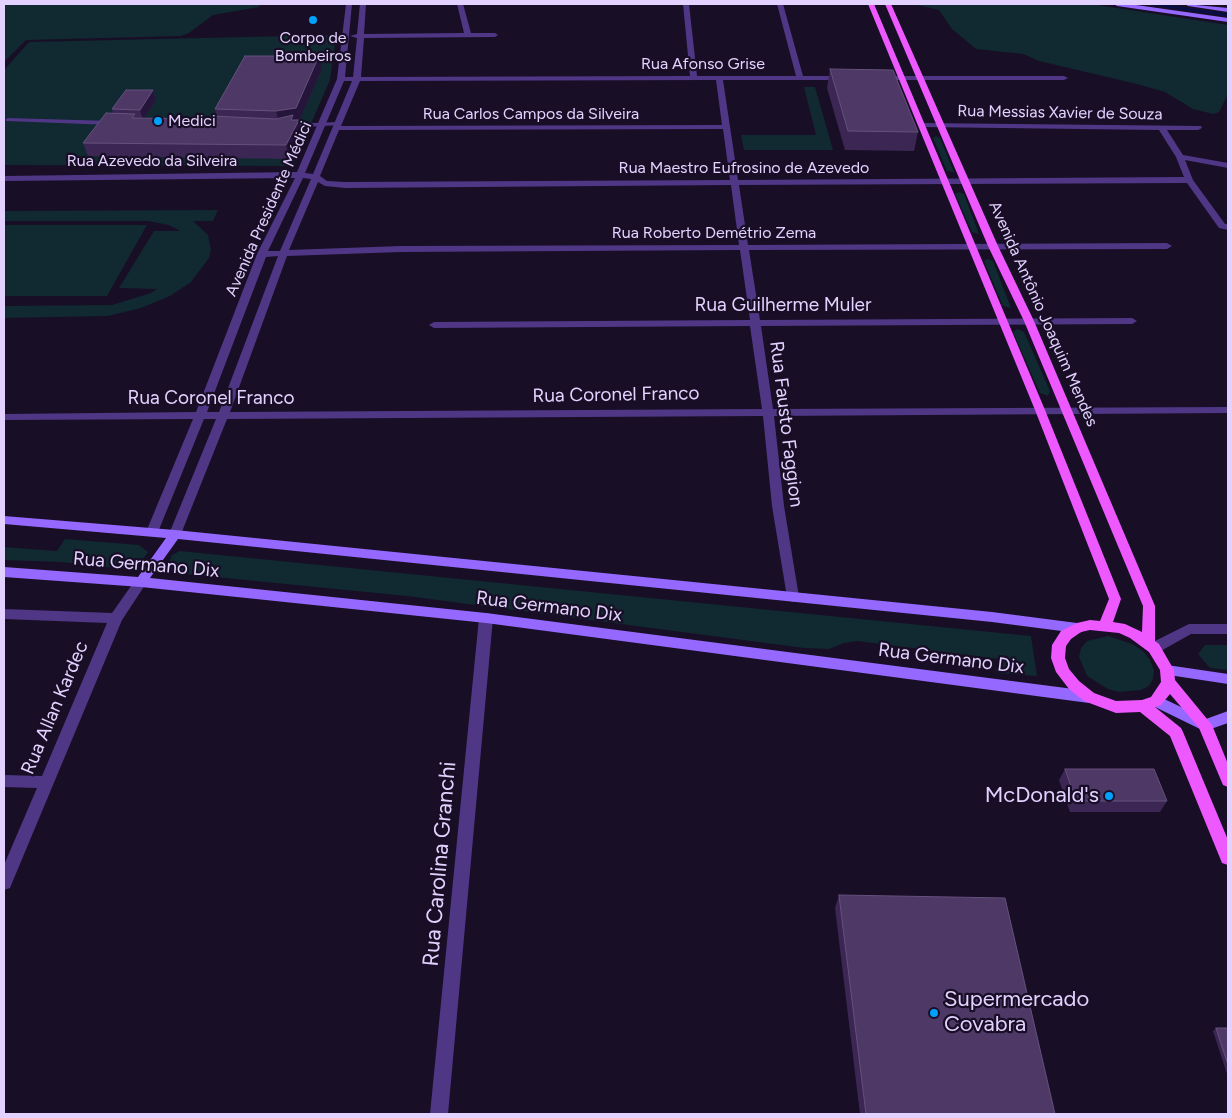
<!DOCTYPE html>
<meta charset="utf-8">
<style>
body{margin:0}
#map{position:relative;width:1232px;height:1118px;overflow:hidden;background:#180e26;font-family:Figtree,sans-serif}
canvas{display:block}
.frame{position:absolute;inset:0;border:5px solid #e3d2ff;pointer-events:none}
</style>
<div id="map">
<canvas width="1232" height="1118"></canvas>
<div class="frame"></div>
</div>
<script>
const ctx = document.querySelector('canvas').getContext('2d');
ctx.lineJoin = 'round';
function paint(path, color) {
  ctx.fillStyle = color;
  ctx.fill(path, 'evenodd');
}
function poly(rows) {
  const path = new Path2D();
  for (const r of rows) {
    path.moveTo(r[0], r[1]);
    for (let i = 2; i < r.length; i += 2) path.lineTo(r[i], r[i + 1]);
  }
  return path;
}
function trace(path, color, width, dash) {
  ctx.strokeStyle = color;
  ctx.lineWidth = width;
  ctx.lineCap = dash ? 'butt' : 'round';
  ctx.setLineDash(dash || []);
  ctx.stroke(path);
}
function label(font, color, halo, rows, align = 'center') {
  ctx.font = font + ' Figtree,sans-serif';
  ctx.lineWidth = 4.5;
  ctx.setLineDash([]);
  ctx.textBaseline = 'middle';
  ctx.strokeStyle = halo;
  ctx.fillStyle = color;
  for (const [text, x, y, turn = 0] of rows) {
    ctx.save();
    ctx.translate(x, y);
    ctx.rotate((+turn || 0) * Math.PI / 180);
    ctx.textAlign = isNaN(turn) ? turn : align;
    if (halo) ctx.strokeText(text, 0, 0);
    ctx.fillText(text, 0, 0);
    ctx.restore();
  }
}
paint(poly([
 [4,4,261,4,259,7,213,15,189,33,181,36,26,40,4,62],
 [913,4,1091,4,1228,25,1228,94,1219,112,1213,114,1193,109,1165,92,1137,84,1039,61,1023,54,976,49,952,29,939,10],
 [332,35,336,37,330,80,294,163,288,166,4,165,4,70,29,42],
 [804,87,815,87,833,150,744,150,741,135,816,135],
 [936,136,940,138,954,172,947,171,933,138],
 [959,192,964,194,979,234,972,232,955,194],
 [218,210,213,221,193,221,208,235,211,250,209,258,191,282,170,296,141,308,108,316,4,318,4,306,112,305,151,293,157,289,119,288,154,231,180,231,169,225,148,221,4,221,4,211],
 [4,225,147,225,107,296,4,296],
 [988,259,993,261,1011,308,1003,306,984,261],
 [1018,329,1024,332,1050,391,1048,396,1040,393,1013,332],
 [65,539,139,545,148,552,138,566,116,568,60,562,4,560,4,547,57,551],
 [180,551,1031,636,1037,676,998,673,995,670,1003,662,999,659,857,641,844,643,829,649,804,648,407,596,175,573,167,568,172,555],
 [1108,636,1132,644,1143,651,1150,660,1154,670,1153,679,1149,686,1141,690,1119,692,1108,689,1087,676,1079,657,1081,648,1087,641],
 [1205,645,1228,645,1228,670,1210,668,1198,654]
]), '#112930');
trace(poly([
 [1152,4,1228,15]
]), '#080e45', 3);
paint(poly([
 [8,118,112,121,115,123,112,125,6,121,6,119,8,118],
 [338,122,340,123,340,125,287,128,284,126,287,124,338,122]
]), '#4f3786');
paint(poly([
 [346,4,352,4,345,77,353,77,357,38,350,36,357,34,360,4,366,4,364,34,464,33,457,4,463,4,471,33,495,33,498,35,495,37,364,38,361,77,690,76,683,4,689,4,697,76,796,76,777,4,783,4,803,76,844,76,848,78,844,80,723,80,738,180,1184,177,1176,157,1159,130,922,127,918,125,922,123,1201,126,1202,128,1198,130,1167,130,1183,155,1228,163,1228,168,1185,160,1193,180,1225,224,1228,224,1228,230,1219,228,1187,183,739,185,748,245,1167,243,1172,246,1167,249,749,250,760,320,1132,318,1137,321,1132,324,761,326,773,409,1228,407,1228,413,774,416,784,506,799,597,798,600,793,602,788,600,787,597,772,506,763,416,227,419,181,534,175,538,169,534,216,419,204,419,158,532,156,535,148,535,146,532,193,419,4,420,4,414,196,412,257,254,295,178,4,181,4,176,297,172,337,79,346,4],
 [716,80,722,125,341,126,360,81,716,80],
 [344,81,352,81,313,174,305,173,344,81],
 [723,129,730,180,345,182,327,181,320,176,339,130,723,129],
 [303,178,311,179,280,251,268,251,303,178],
 [318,182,325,186,345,188,731,185,739,245,401,246,289,250,318,182],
 [740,250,750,320,434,322,429,325,434,328,750,326,762,409,230,412,287,256,401,252,740,250],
 [278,256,219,412,207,412,266,257,278,256],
 [886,76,1064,76,1068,78,1064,80,886,80,886,76],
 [141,577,147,582,122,620,12,883,10,888,4,890,4,865,37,788,4,787,4,775,42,776,107,623,4,619,4,609,112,613,136,579,141,577],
 [486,613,491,614,493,618,448,1114,430,1114,479,618,481,614,486,613],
 [1189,624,1228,624,1228,634,1191,634,1159,652,1149,652,1147,648,1149,644,1189,624]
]), '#4f3786');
paint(poly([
 [1114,4,1129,4,1228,18,1228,22,1117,6,1114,4],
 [1185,4,1228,8,1228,12,1188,6,1185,4],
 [4,516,175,530,992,612,1077,623,1082,624,1084,628,1082,632,1077,633,992,622,178,539,150,578,486,613,1089,691,1094,693,1096,697,1094,701,1089,703,486,623,141,587,4,577,4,567,138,577,166,538,4,524,4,516],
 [1167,665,1228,674,1228,684,1162,674,1160,670,1162,666,1167,665],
 [1156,695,1206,719,1228,711,1228,723,1205,731,1200,729,1151,705,1149,701,1151,697,1156,695]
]), '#9569ff');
paint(poly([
 [868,4,874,4,1045,410,1121,599,1113,622,1125,624,1142,632,1143,606,1024,321,988,246,885,4,891,4,998,246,1034,321,1155,606,1155,641,1159,644,1174,670,1175,680,1212,725,1228,764,1228,787,1223,785,1199,728,1170,694,1161,705,1155,707,1181,728,1183,732,1228,840,1228,865,1222,863,1220,858,1170,736,1140,712,1116,713,1084,701,1069,689,1056,672,1051,658,1052,645,1061,631,1077,623,1090,620,1100,621,1109,599,1035,410,868,4],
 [1090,630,1119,633,1130,638,1149,652,1160,670,1161,682,1151,697,1142,700,1116,701,1094,693,1079,681,1069,669,1065,658,1066,646,1071,639,1081,632,1090,630]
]), '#ed59ff');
paint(poly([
 [322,69,299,121,301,133,289,159,88,156,83,143,113,113,112,109,153,90,156,100,144,118,210,119,217,117,215,109],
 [830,69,918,132,914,151,845,150,827,88],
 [1065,769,1167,801,1160,812,1070,812,1059,780],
 [839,895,1055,1114,860,1114,835,908],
 [1216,1028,1228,1028,1228,1077,1213,1031]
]), '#3c2654');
paint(poly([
 [319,56,322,69,299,121,301,133,289,159,286,145,279,124,276,111],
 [153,90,156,100,143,120,140,110]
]), '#26153a');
const building = poly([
 [245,56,319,56,296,108,276,111,215,109,245,56],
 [830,69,893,70,918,132,848,131,830,69],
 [126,90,153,90,140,110,112,109,126,90],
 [106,113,135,114,132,118,210,119,211,116,276,119,293,115,291,120,299,120,286,145,83,143,106,113],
 [1065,769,1154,769,1167,801,1076,801,1065,769],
 [839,895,1005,898,1055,1114,866,1114,839,895],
 [1216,1028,1228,1028,1228,1065,1216,1028]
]);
paint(building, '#4e3866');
trace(building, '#65507e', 1);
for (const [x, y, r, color] of [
 [313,20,5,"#00a0fd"],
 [158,121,5,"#00a0fd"],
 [1109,796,5,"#00a0fd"],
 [934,1013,5,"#00a0fd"]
]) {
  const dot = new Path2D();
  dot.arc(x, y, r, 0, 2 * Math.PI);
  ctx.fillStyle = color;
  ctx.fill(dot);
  trace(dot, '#180e26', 2);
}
label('16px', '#e3d2ff', '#180e26', [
 ["Corpo de",313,38],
 ["Bombeiros",313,56],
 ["Medici",168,121,"left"]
]);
label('16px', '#e3d2ff', '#180e26', [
 ["Rua Afonso Grise",703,64],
 ["Rua Messias Xavier de Souza",1060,113,1],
 ["Rua Carlos Campos da Silveira",531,114],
 ["Rua Azevedo da Silveira",152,161],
 ["Rua Maestro Eufrosino de Azevedo",744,168],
 ["Avenida Presidente Médici",269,209,-66],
 ["Rua Roberto Demétrio Zema",714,233],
 ["Avenida Antônio Joaquim Mendes",1043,314,66]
]);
label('19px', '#e3d2ff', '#180e26', [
 ["Rua Guilherme Muler",783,305],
 ["Rua Coronel Franco",616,395,-1],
 ["Rua Coronel Franco",211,398],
 ["Rua Fausto Faggion",786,424,83],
 ["Rua Germano Dix",146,565,5],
 ["Rua Germano Dix",549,607,7],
 ["Rua Germano Dix",951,659,7],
 ["Rua Allan Kardec",55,708,-67]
]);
label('22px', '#e3d2ff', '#180e26', [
 ["McDonald's",1099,796],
 ["Supermercado",944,1000,"left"],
 ["Covabra",944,1025,"left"]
], 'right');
label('22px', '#e3d2ff', '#180e26', [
 ["Rua Carolina Granchi",440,864,-85]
]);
</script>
